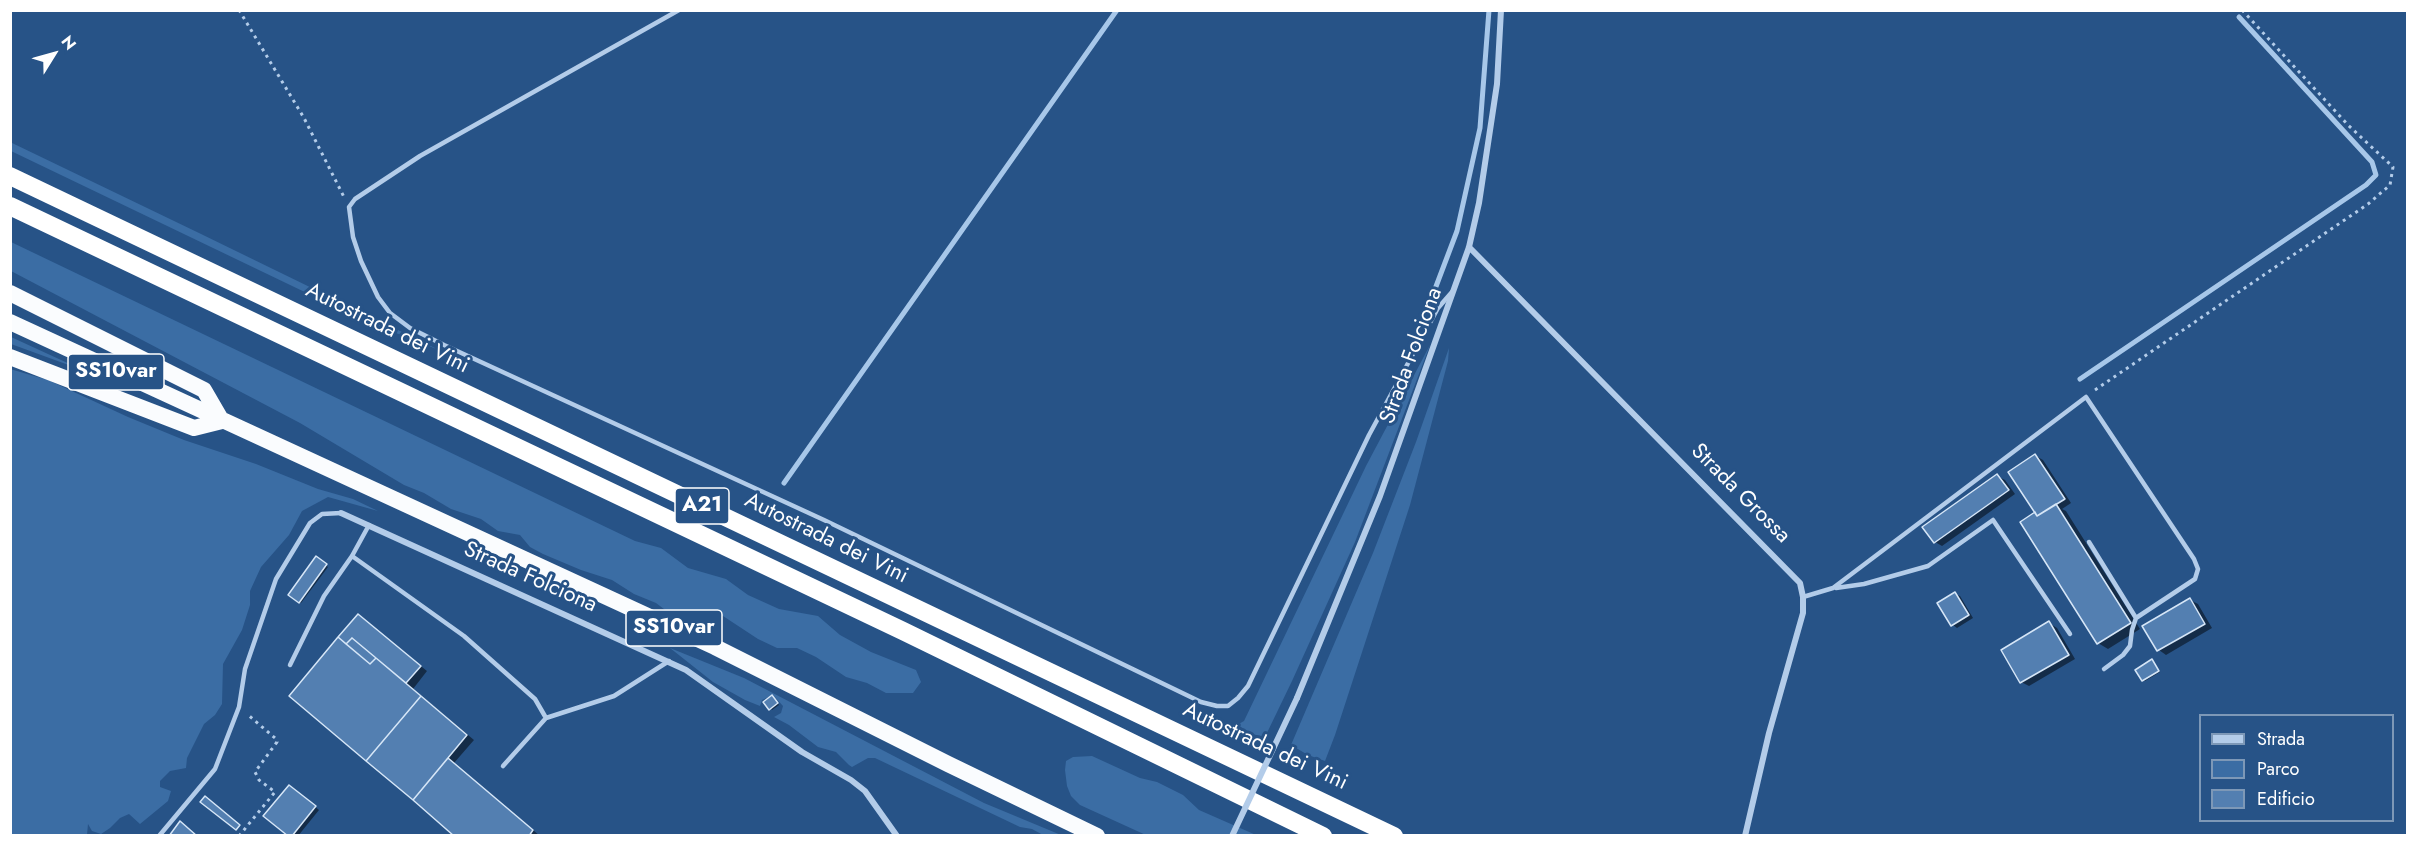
<!DOCTYPE html>
<style>
body{margin:0}
#map{position:relative;width:2418px;height:846px;overflow:hidden;background:#275387;font-family:Jost,sans-serif}
canvas{display:block}
.frame{position:absolute;inset:0;border:12px solid #fff;pointer-events:none}
.legend{position:absolute;left:2199px;top:714px;width:195px;height:108px;box-sizing:border-box;background:#275387;border:2px solid #7d98b7;margin:0;padding:8px 10px;list-style:none;font-size:18px;color:#fff}
.legend li{display:flex;align-items:center;gap:12px;height:30px}
.legend b{width:30px;border:2px solid #7d98b7}
.north{position:absolute;left:24px;top:24px;width:60px;height:60px;-webkit-text-stroke:4px #275387;paint-order:stroke;rotate:53deg;font-size:16px;font-weight:700;line-height:24px;text-align:center;color:#fff}
.north::after{content:'';display:block;margin:auto;width:21px;height:27px;background:#fff;clip-path:polygon(50% 0,100% 100%,50% 72%,0 100%)}
</style>
<div id="map">
<canvas width="2418" height="846"></canvas>
<div class="frame"></div>
<ul class="legend">
<li><b style="height:8px;background:#b3cce9"></b>Strada</li>
<li><b style="height:16px;background:#3b6da4"></b>Parco</li>
<li><b style="height:16px;background:#537fb1"></b>Edificio</li>
</ul>
<div class="north">N</div>
</div>
<script>
const ctx = document.querySelector('canvas').getContext('2d');
ctx.lineJoin = 'round';
function paint(path, color) {
  ctx.fillStyle = color;
  ctx.fill(path, 'evenodd');
}
function poly(rows) {
  const path = new Path2D();
  for (const r of rows) {
    path.moveTo(r[0], r[1]);
    for (let i = 2; i < r.length; i += 2) path.lineTo(r[i], r[i + 1]);
  }
  return path;
}
function trace(path, color, width, dash) {
  ctx.strokeStyle = color;
  ctx.lineWidth = width;
  ctx.lineCap = dash ? 'butt' : 'round';
  ctx.setLineDash(dash || []);
  ctx.stroke(path);
}
function label(font, color, halo, rows, align = 'center') {
  ctx.font = font + ' Jost,sans-serif';
  ctx.lineWidth = 6;
  ctx.setLineDash([]);
  ctx.textBaseline = 'middle';
  ctx.strokeStyle = halo;
  ctx.fillStyle = color;
  for (const [text, x, y, turn = 0] of rows) {
    ctx.save();
    ctx.translate(x, y);
    ctx.rotate((+turn || 0) * Math.PI / 180);
    ctx.textAlign = isNaN(turn) ? turn : align;
    if (halo) ctx.strokeText(text, 0, 0);
    ctx.fillText(text, 0, 0);
    ctx.restore();
  }
}
paint(poly([
 [10,142,199,233,439,350,363,320,11,151],
 [11,242,635,541,661,548,688,568,726,579,748,595,779,609,818,616,840,635,871,652,916,670,921,682,913,693,886,693,867,683,846,677,816,657,797,648,777,648,758,639,723,616,711,614,704,625,677,619,656,603,634,594,612,580,581,570,543,554,530,547,520,535,498,531,481,519,451,509,424,493,404,485,300,423,11,271],
 [11,337,85,371,11,344],
 [1430,345,1355,542,1292,681,1265,737,1252,734,1237,725,1244,721,1366,466],
 [1449,348,1448,361,1410,505,1335,735,1325,761,1308,755,1291,745,1373,553,1416,442],
 [10,369,48,380,128,417,184,440,256,464,318,489,353,499,378,511,328,497,302,511,289,535,261,567,250,591,250,605,242,630,223,664,222,704,215,715,204,724,187,758,186,768,170,771,160,781,160,787,171,791,168,801,140,824,129,814,120,818,110,828,101,834,92,831,88,824,87,835,11,835],
 [670,648,744,678,984,803,1061,835,1043,835,1032,829,1020,827,875,758,868,758,852,767,849,765,836,752,818,747,789,725,774,717,781,713,783,706,773,695,762,700,760,706,745,700,713,682],
 [1092,756,1140,778,1157,782,1183,795,1199,810,1256,835,1148,836,1080,805,1071,796,1067,786,1065,770,1066,761,1073,757]
]), '#3b6da4');
paint(poly([
 [2036,456,2043,460,2071,503,2062,509,2066,511,2140,629,2108,649,2098,643,2037,513],
 [1997,476,2005,480,2015,494,1942,546,1935,542],
 [317,558,328,567,301,603,290,594],
 [1955,594,1960,596,1973,618,1957,628,1953,625],
 [2190,600,2198,604,2212,628,2166,655,2159,650,2144,626],
 [358,616,427,671,413,689,474,740,454,763,540,836,457,836,291,696],
 [2049,623,2057,628,2075,659,2029,686,2021,682],
 [2154,662,2160,672,2145,681,2143,680],
 [774,698,779,705,772,710,765,702],
 [294,789,319,810,298,836,290,836]
]), '#0007');
trace(poly([
 [1432,297,1457,231,1480,128,1489,10],
 [2080,379,2366,185,2376,175,2372,162,2239,17],
 [784,483,1117,10]
]), '#a7c7e9', 5);
const building = poly([
 [2035,454,2065,499,2037,516,2008,472,2035,454],
 [1997,474,2009,490,1934,543,1922,527,1997,474],
 [2056,504,2131,623,2097,644,2020,522,2035,512,2037,516,2056,504],
 [316,556,327,564,299,603,288,595,316,556],
 [1955,592,1969,615,1951,626,1937,603,1955,592],
 [2190,598,2205,624,2157,651,2142,626,2190,598],
 [358,614,421,666,406,683,352,638,346,644,338,637,358,614],
 [2049,621,2069,655,2020,683,2001,650,2049,621],
 [338,637,370,664,376,658,421,696,366,761,289,696,338,637],
 [352,638,376,658,370,664,346,644,352,638],
 [2152,659,2159,671,2142,681,2135,670,2152,659],
 [772,695,778,703,769,710,763,702,772,695],
 [421,696,467,735,413,800,366,761,421,696],
 [448,758,533,830,529,836,454,836,413,800,448,758],
 [289,785,316,806,292,836,288,836,263,816,289,785],
 [205,796,240,825,236,830,200,802,205,796],
 [180,821,197,836,169,836,180,821]
]);
paint(building, '#537fb1');
trace(building, '#d6e6f7', 1.5);
trace(poly([
 [239,10,304,118,344,197],
 [2095,390,2368,204,2390,185,2393,167,2348,125,2242,10],
 [239,836,275,792,259,780,255,772,277,742,275,738,247,714]
]), '#b3cce9', 3, [3, 4.5]);
trace(poly([
 [679,10,420,156,355,199,349,207,353,237,361,261,378,297,390,313,410,328,444,345,824,520,1201,702,1217,706,1228,706,1238,698,1248,686,1369,435,1438,308,1452,292],
 [2089,542,2136,618],
 [352,556,464,636,535,699,546,718],
 [1836,588,1864,584,1928,566,1993,520,2070,634],
 [1803,597,1833,588,2086,397,2194,559,2198,569,2195,579,2136,618,2132,630,2130,646,2123,655,2104,669],
 [290,665,324,596,352,556,369,525],
 [503,766,546,718,614,696,669,661],
 [159,836,215,769,239,707,245,669,276,579,310,523,322,514,341,513]
]), '#b3cce9', 4.5);
trace(poly([
 [1469,247,1800,583,1803,597,1803,613,1769,733,1745,836],
 [341,513,686,670,802,752,851,780,865,791,897,836],
 [1297,698,1380,496,1469,247,1479,203,1497,84,1501,10]
]), '#b3cce9', 6);
trace(poly([
 [10,293,204,390,222,421],
 [10,322,715,647,948,764,1097,836],
 [10,357,194,428,222,421]
]), '#fafcfe', 16);
trace(poly([
 [10,176,1394,836],
 [10,206,903,631,1323,836]
]), '#fff', 18);
trace(poly([
 [1232,836,1297,698]
]), '#b3cce9', 6);
for (const [x, y, w] of [
 [116,372,96],
 [702,506,54],
 [674,628,96]
]) {
  const box = new Path2D();
  box.roundRect(x - w / 2, y - 18, w, 36, 4.5);
  ctx.fillStyle = '#275387';
  ctx.fill(box);
  trace(box, '#fff', 1.5);
}
label('bold 21px', '#fff', null, [
 ["SS10var",116,372],
 ["A21",702,506],
 ["SS10var",674,628]
]);
label('22px', '#fff', '#275387', [
 ["Autostrada dei Vini",387,329,26],
 ["Strada Folciona",1412,356,-70],
 ["Strada Grossa",1740,494,45],
 ["Autostrada dei Vini",826,539,26],
 ["Strada Folciona",530,578,24],
 ["Autostrada dei Vini",1265,747,25]
]);
</script>
